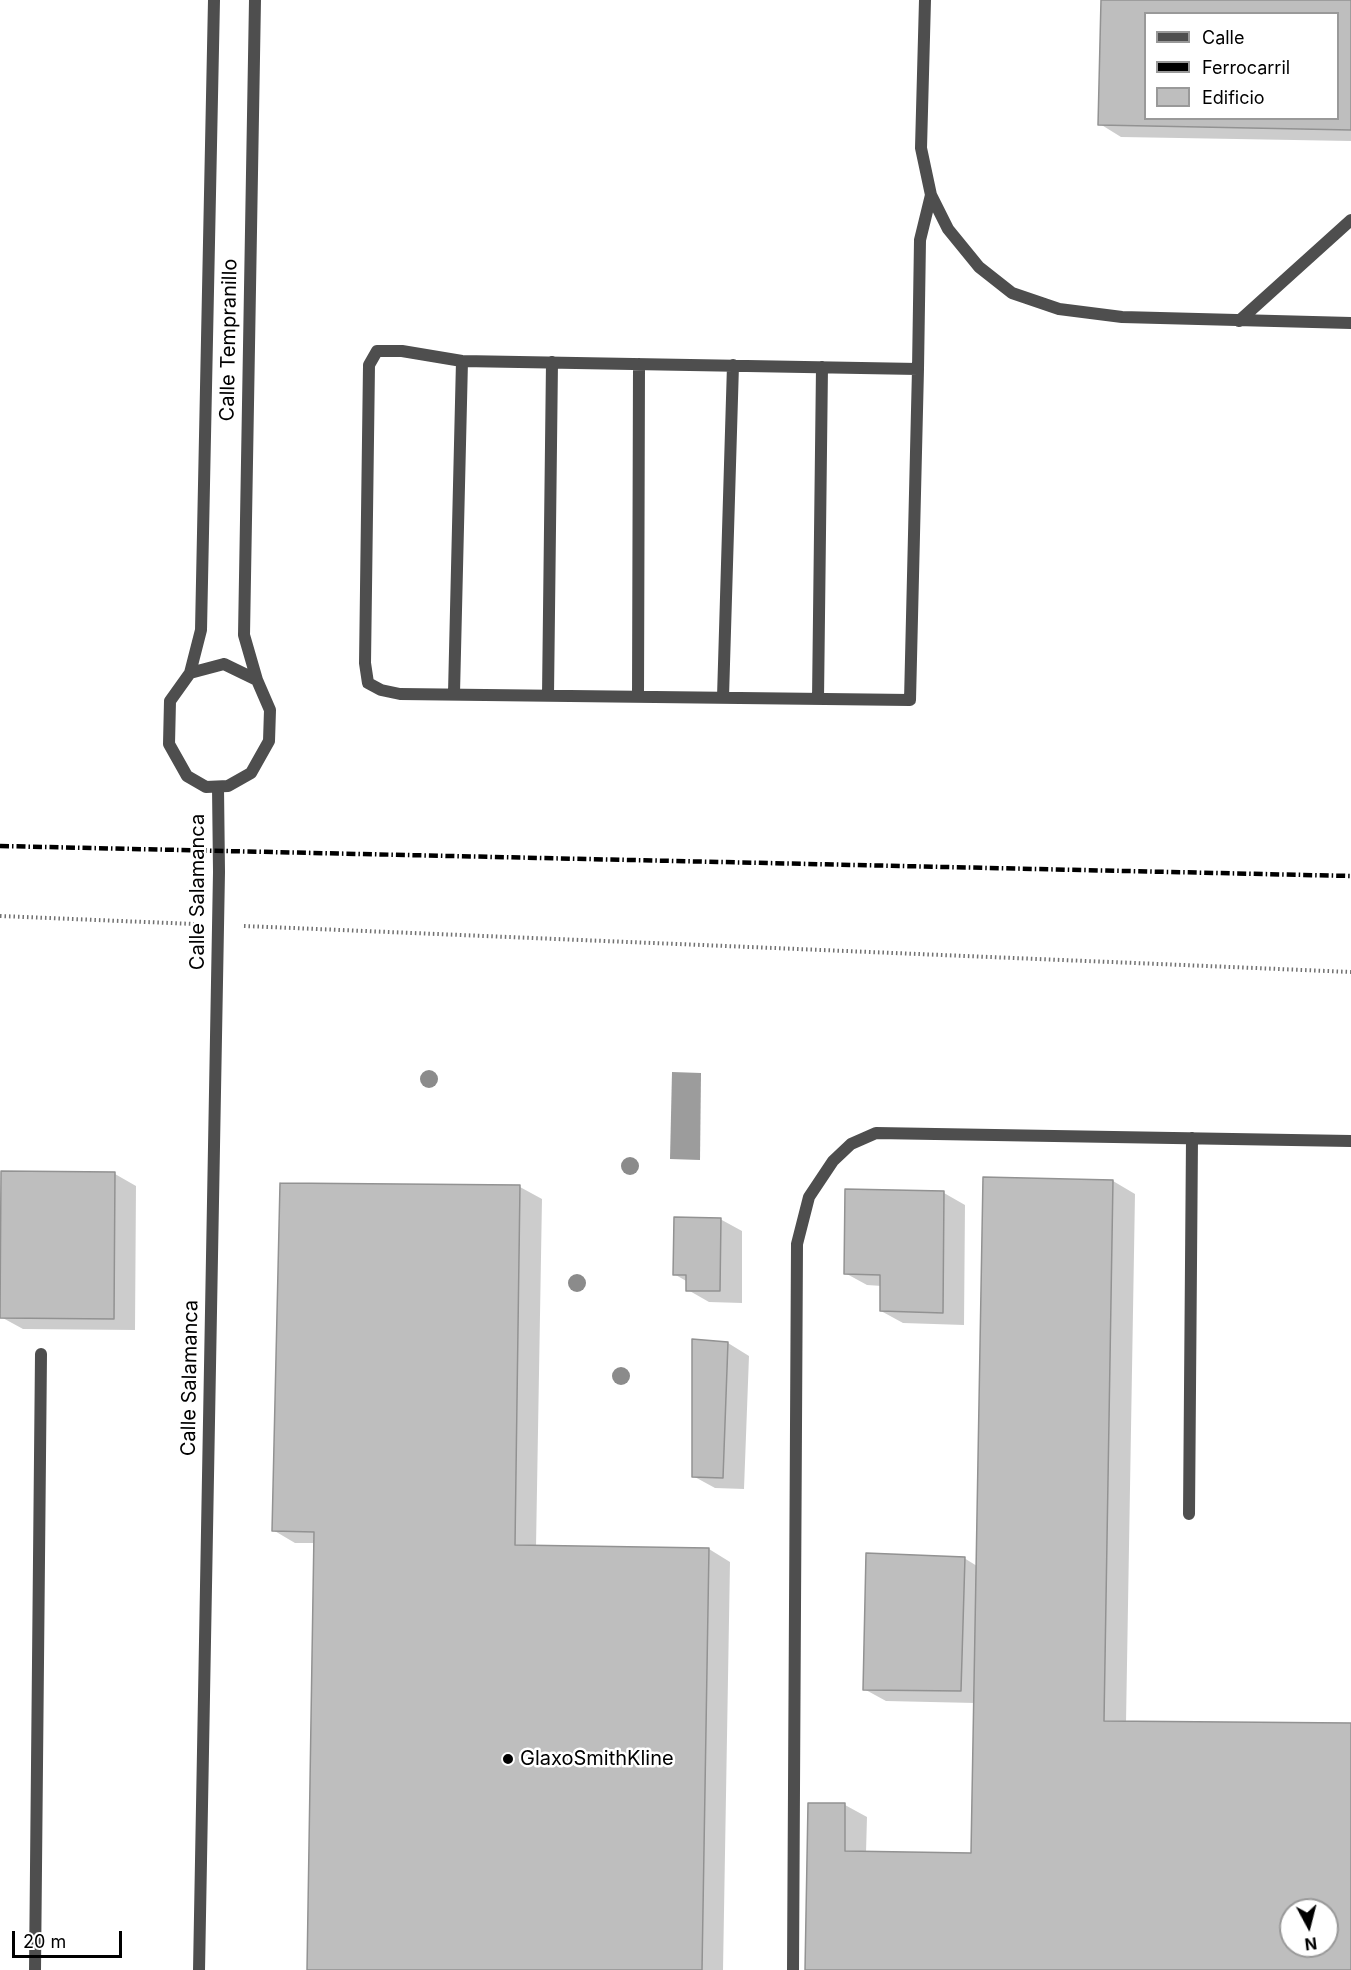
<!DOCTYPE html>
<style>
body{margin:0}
#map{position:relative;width:1351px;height:1970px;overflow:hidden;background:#fff;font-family:Inter,sans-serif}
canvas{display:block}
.legend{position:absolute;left:1144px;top:12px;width:195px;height:108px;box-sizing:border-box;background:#fff;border:2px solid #999;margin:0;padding:8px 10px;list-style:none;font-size:18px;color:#000}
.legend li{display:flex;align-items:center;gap:12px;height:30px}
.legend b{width:30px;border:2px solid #999}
.north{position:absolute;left:1279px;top:1898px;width:60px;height:60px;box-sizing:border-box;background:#fff;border:2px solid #999;border-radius:50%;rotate:173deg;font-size:16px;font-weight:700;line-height:24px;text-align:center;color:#000}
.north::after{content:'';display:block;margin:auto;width:21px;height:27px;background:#000;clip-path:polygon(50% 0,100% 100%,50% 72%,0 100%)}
.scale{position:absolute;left:12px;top:1931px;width:110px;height:27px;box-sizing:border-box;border:3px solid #000;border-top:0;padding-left:8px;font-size:18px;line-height:21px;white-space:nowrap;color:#000;-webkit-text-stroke:4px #fff;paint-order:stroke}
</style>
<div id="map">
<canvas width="1351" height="1970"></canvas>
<ul class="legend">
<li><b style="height:8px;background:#4e4e4e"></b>Calle</li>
<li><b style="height:8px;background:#000"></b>Ferrocarril</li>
<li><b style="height:16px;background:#bebebe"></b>Edificio</li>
</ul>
<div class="north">N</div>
<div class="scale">20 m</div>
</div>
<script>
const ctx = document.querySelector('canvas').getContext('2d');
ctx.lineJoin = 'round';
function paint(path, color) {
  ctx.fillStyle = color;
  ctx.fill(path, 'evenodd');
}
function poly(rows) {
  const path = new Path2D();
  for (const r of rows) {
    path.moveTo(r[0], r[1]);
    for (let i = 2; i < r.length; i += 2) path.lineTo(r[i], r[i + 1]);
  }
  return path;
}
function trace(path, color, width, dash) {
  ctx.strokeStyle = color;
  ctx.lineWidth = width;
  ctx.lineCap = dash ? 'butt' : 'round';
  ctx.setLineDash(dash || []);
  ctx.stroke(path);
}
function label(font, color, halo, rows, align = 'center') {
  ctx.font = font + ' Inter,sans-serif';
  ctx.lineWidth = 5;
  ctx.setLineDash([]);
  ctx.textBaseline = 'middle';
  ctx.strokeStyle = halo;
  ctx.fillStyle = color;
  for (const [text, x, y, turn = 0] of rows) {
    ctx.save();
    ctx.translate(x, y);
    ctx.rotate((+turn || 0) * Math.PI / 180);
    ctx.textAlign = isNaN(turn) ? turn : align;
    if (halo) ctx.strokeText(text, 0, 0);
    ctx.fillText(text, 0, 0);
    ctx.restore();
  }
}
paint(poly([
 [672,1072,701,1073,700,1160,670,1159]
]), '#9c9c9c');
paint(poly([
 [1102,0,1351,0,1351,141,1121,137,1100,124],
 [1146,14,1338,14,1338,118,1146,118],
 [115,1174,136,1186,135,1330,23,1329,1,1317],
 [1113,1181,1135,1194,1126,1723,1351,1725,1351,1970,806,1970,809,1804,845,1805,867,1817,866,1853,972,1854,975,1703,886,1701,864,1689,964,1558,977,1566],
 [1291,1910,1327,1910,1327,1946,1291,1946],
 [520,1187,542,1199,536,1547,709,1549,730,1562,723,1970,308,1970,315,1543,295,1543,273,1530],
 [944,1193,965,1205,964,1325,903,1323,881,1311,882,1286,867,1285,845,1273],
 [720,1219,742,1231,742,1303,709,1302,688,1290,688,1282,674,1274],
 [728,1343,749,1356,744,1489,715,1488,693,1476]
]), '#0003');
const building = poly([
 [1101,0,1351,0,1351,130,1098,125,1101,0],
 [1146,14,1338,14,1338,118,1146,118,1146,14],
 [1,1171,115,1172,114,1319,0,1318,1,1171],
 [983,1177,1113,1180,1104,1721,1351,1723,1351,1970,805,1970,808,1803,845,1803,845,1851,971,1853,983,1177],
 [1291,1910,1327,1910,1327,1946,1291,1946,1291,1910],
 [280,1183,520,1185,515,1545,709,1548,702,1970,307,1970,314,1532,272,1531,280,1183],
 [845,1189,944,1191,943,1313,880,1311,880,1275,844,1274,845,1189],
 [674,1217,721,1218,720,1291,686,1291,686,1275,673,1275,674,1217],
 [692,1339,728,1342,723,1478,692,1477,692,1339],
 [866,1553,965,1557,961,1691,863,1690,866,1553]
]);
paint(building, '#bebebe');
trace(building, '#929292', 1.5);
trace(poly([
 [0,916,194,924],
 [244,926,1351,972]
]), '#707070', 4, [1.5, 3]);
trace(poly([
 [925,0,921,148,931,195,948,229,979,267,1012,293,1059,309,1122,317,1351,323],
 [1239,321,1351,220],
 [918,369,462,361,402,351,377,351,369,365,365,663,368,683,381,690,400,694,910,700,918,369,920,240,931,195],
 [454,693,462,361],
 [548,695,552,362],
 [638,696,639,364],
 [723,697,733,365],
 [818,699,822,367],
 [1189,1514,1192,1138],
 [35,1970,41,1354],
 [793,1970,797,1244,809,1197,833,1161,851,1144,876,1133,1351,1141]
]), '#4e4e4e', 12);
trace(poly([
 [255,0,244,635,257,680],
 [224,664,257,680,270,710,269,741,251,773,228,786,206,787,187,776,169,744,170,701,190,673,224,664],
 [190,673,201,630,214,0],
 [199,1970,219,872,218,787]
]), '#4e4e4e', 12);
trace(poly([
 [0,846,1351,876]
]), '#000', 4.5, [9, 3, 1.5, 3]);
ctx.fillStyle = '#8b8b8b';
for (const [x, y] of [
 [429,1079],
 [630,1166],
 [577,1283],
 [621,1376]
]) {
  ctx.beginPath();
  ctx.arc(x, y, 9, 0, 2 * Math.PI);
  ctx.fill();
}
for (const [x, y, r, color] of [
 [508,1759,6,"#000"]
]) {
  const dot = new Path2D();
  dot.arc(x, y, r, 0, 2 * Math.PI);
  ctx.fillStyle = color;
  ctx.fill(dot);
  trace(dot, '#fff', 2);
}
label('20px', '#000', '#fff', [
 ["Calle Tempranillo",229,340,-89],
 ["Calle Salamanca",198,892,-90],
 ["Calle Salamanca",190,1378,-89]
]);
label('20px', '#000', '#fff', [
 ["GlaxoSmithKline",520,1759]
], 'left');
</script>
